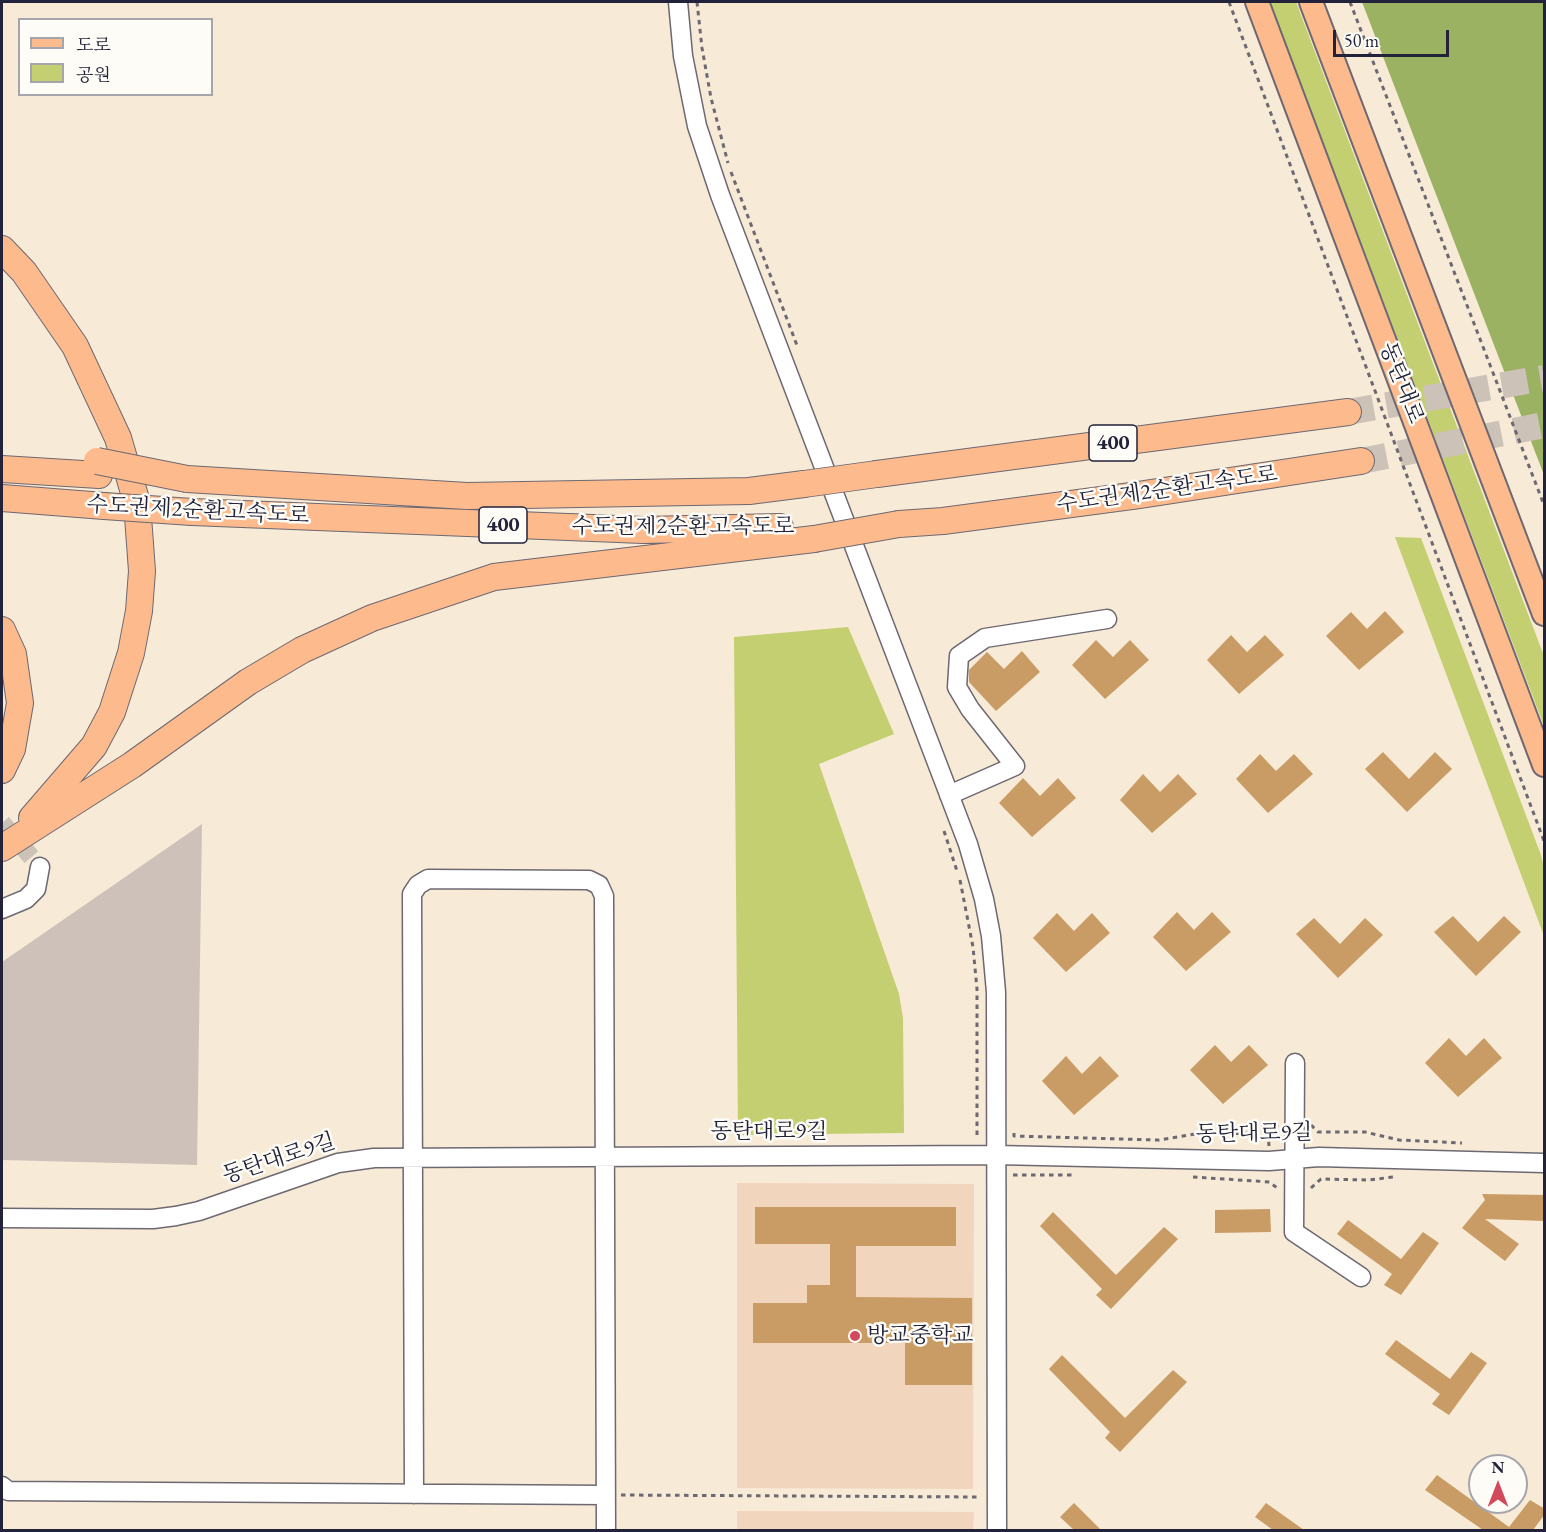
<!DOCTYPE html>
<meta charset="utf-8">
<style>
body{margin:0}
#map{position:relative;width:1546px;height:1532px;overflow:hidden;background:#f7ead6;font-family:"EB Garamond","Noto Serif KR",serif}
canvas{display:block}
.frame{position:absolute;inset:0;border:3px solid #22223b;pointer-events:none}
.legend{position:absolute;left:18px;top:18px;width:195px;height:78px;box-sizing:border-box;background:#fdfcf7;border:2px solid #a5a5ac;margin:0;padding:8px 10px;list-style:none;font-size:18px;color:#22223b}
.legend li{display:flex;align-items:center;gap:12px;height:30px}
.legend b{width:30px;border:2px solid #a5a5ac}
.north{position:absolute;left:1468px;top:1454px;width:60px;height:60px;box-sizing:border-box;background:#fdfcf7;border:2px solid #a5a5ac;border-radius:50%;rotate:0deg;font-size:16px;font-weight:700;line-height:24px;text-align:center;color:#22223b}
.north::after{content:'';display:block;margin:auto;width:21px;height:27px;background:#d1495b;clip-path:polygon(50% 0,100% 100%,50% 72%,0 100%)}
.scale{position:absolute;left:1333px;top:30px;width:116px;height:27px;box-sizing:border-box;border:3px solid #22223b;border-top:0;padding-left:8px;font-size:18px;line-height:21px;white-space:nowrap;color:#22223b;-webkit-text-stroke:4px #fdfcf7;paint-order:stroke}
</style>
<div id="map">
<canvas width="1546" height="1532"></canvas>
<div class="frame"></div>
<ul class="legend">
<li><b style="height:8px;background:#fcba8d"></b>도로</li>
<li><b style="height:16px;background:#c3cf70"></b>공원</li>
</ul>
<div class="north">N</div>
<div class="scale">50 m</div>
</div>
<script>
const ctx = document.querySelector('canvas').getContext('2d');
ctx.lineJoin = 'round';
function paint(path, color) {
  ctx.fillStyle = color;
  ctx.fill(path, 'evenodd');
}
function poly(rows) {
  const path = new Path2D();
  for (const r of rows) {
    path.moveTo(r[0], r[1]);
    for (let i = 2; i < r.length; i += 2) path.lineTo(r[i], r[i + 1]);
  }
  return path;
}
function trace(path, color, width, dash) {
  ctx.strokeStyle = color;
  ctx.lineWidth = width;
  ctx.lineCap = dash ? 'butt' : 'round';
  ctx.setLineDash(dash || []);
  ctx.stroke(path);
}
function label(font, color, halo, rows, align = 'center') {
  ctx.font = font + ' "EB Garamond","Noto Serif KR",serif';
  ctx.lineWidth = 5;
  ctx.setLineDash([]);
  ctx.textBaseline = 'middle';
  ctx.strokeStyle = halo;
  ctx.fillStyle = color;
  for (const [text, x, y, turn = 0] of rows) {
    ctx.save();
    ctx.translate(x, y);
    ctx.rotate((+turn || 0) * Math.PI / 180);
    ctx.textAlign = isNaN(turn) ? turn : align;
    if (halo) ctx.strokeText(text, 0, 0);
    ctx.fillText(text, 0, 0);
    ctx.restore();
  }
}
paint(poly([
 [737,1183,974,1184,973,1489,737,1488],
 [737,1511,974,1512,973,1530,737,1530]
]), '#f1d5bd');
paint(poly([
 [202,824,197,1165,2,1160,2,962]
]), '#cec1ba');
paint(poly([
 [1270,2,1296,2,1544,656,1544,726],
 [1395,537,1421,538,1541,855,1544,868,1544,936],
 [848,627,894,734,819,764,899,994,903,1018,904,1133,738,1135,734,637]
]), '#c3cf70');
paint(poly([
 [1362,2,1544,2,1544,475]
]), '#9ab262');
paint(poly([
 [1385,611,1404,632,1359,670,1326,636,1351,612,1367,629],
 [1231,635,1247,652,1265,635,1284,655,1239,694,1207,660],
 [1096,640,1113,657,1130,640,1149,660,1105,699,1072,665],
 [1022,651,1040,672,996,711,969,682,969,670,987,652,1004,669],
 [1383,752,1409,779,1435,752,1452,769,1407,812,1365,769],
 [1260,754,1276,771,1294,754,1313,774,1268,813,1236,779],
 [1143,774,1160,792,1178,774,1197,794,1152,833,1120,800],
 [1023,778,1040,796,1058,778,1076,798,1032,837,999,803],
 [1177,912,1194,930,1212,912,1231,932,1186,971,1153,937],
 [1057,913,1074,931,1092,913,1110,933,1066,972,1033,938],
 [1453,916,1478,942,1504,916,1521,932,1476,976,1434,932],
 [1314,918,1340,944,1365,918,1383,935,1338,978,1296,934],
 [1449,1038,1466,1056,1484,1038,1502,1058,1458,1097,1425,1063],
 [1215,1045,1231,1062,1249,1045,1268,1065,1223,1104,1190,1070],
 [1066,1056,1082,1074,1100,1056,1119,1076,1074,1115,1042,1081],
 [1482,1194,1545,1195,1545,1221,1485,1219,1519,1244,1505,1261,1462,1228,1485,1200],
 [755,1207,956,1207,956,1246,856,1246,856,1297,972,1298,972,1385,905,1385,905,1343,753,1343,753,1303,807,1303,807,1285,830,1285,830,1244,755,1244],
 [1270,1209,1271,1232,1215,1233,1215,1210],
 [1053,1212,1116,1275,1164,1227,1178,1239,1111,1309,1096,1295,1102,1289,1040,1226],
 [1348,1220,1401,1259,1423,1232,1439,1243,1401,1295,1384,1285,1392,1274,1337,1234],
 [1396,1340,1450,1379,1471,1352,1487,1363,1449,1415,1432,1404,1440,1394,1385,1354],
 [1062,1355,1125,1418,1173,1370,1187,1382,1120,1452,1105,1438,1110,1432,1049,1369],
 [1437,1475,1509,1527,1530,1500,1545,1509,1545,1514,1533,1530,1483,1530,1425,1490],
 [1074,1503,1101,1530,1074,1530,1060,1517],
 [1266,1503,1304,1530,1273,1530,1255,1517]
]), '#c99c66');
trace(poly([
 [2,823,40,867]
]), '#ccc2b7', 18, [18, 9]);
trace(poly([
 [1348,412,1544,378],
 [1361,461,1544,425]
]), '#ccc2b7', 26, [26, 13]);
const minor = poly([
 [678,2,683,56,697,126,720,195,968,844,984,899,991,936,996,992,997,1530],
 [949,795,1015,766,970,709,957,687,959,656,985,638,1107,619],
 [2,909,26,899,36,889,40,867],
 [1295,1063,1294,1232,1361,1277],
 [2,1218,153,1219,176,1216,199,1211,338,1163,374,1158,996,1155,1269,1161,1319,1157,1544,1163],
 [2,1486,8,1491,606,1495],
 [414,1494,412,894,418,885,428,879,589,880,599,885,604,896,606,1530]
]);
const major = poly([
 [1257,2,1544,765],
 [1311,2,1544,614]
]);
const highway = poly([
 [2,249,24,272,75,346,118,438,137,503,142,571,139,611,131,653,112,712,94,746,32,818],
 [2,469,99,475],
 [877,474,1348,412],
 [187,479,467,496,749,491,804,484],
 [2,498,104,506],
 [192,512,643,530,780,527],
 [899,524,943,521,1139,495,1361,461],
 [2,630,13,654,20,703,12,749,2,770],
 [2,848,132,765,248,682,302,650,372,618,494,577,814,539]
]);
trace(minor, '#6d6871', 21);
trace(major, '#6d6871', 26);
trace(highway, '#6d6871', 28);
trace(poly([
 [697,2,702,48,711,98,728,163],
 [1229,2,1544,841],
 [1350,2,1544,505],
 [731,172,798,348],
 [944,831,957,871],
 [960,880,973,947,977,989,977,1139],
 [1311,1125,1318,1132,1365,1132,1399,1140,1462,1143],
 [1014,1133,1014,1136,1159,1140,1195,1134,1268,1133,1278,1125],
 [1268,1133,1269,1146],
 [1013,1175,1072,1175],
 [1193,1177,1270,1182,1278,1189],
 [1311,1188,1321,1179,1369,1180,1393,1177],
 [621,1495,977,1497]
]), '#6d6871', 3, [4.5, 4.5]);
trace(minor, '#fff', 18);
trace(major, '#fcba8d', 22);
trace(highway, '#fcba8d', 26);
const highwayBridge = poly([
 [97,461,187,479],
 [804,484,877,474],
 [104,506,192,512],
 [814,539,899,524]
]);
trace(highwayBridge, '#6d6871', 28, []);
trace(highwayBridge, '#fcba8d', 26);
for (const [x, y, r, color] of [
 [855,1336,6,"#d1495b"]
]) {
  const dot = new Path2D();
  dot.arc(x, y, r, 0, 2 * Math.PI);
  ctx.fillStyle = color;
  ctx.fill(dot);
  trace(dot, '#fdfcf7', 2);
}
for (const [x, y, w] of [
 [1113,443,48],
 [503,525,48]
]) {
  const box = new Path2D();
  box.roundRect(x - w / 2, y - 18, w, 36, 4.5);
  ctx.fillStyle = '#fdfcf7';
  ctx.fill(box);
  trace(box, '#22223b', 1.5);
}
label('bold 21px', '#22223b', null, [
 ["400",1113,443],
 ["400",503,525]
]);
label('22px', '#22223b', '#fdfcf7', [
 ["동탄대로",1401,383,69],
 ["수도권제2순환고속도로",1167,490,-8],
 ["수도권제2순환고속도로",198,511,3],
 ["수도권제2순환고속도로",683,527],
 ["동탄대로9길",769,1132],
 ["동탄대로9길",1254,1134,-1],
 ["동탄대로9길",279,1159,-18]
]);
label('22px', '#22223b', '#fdfcf7', [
 ["방교중학교",867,1336]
], 'left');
</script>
